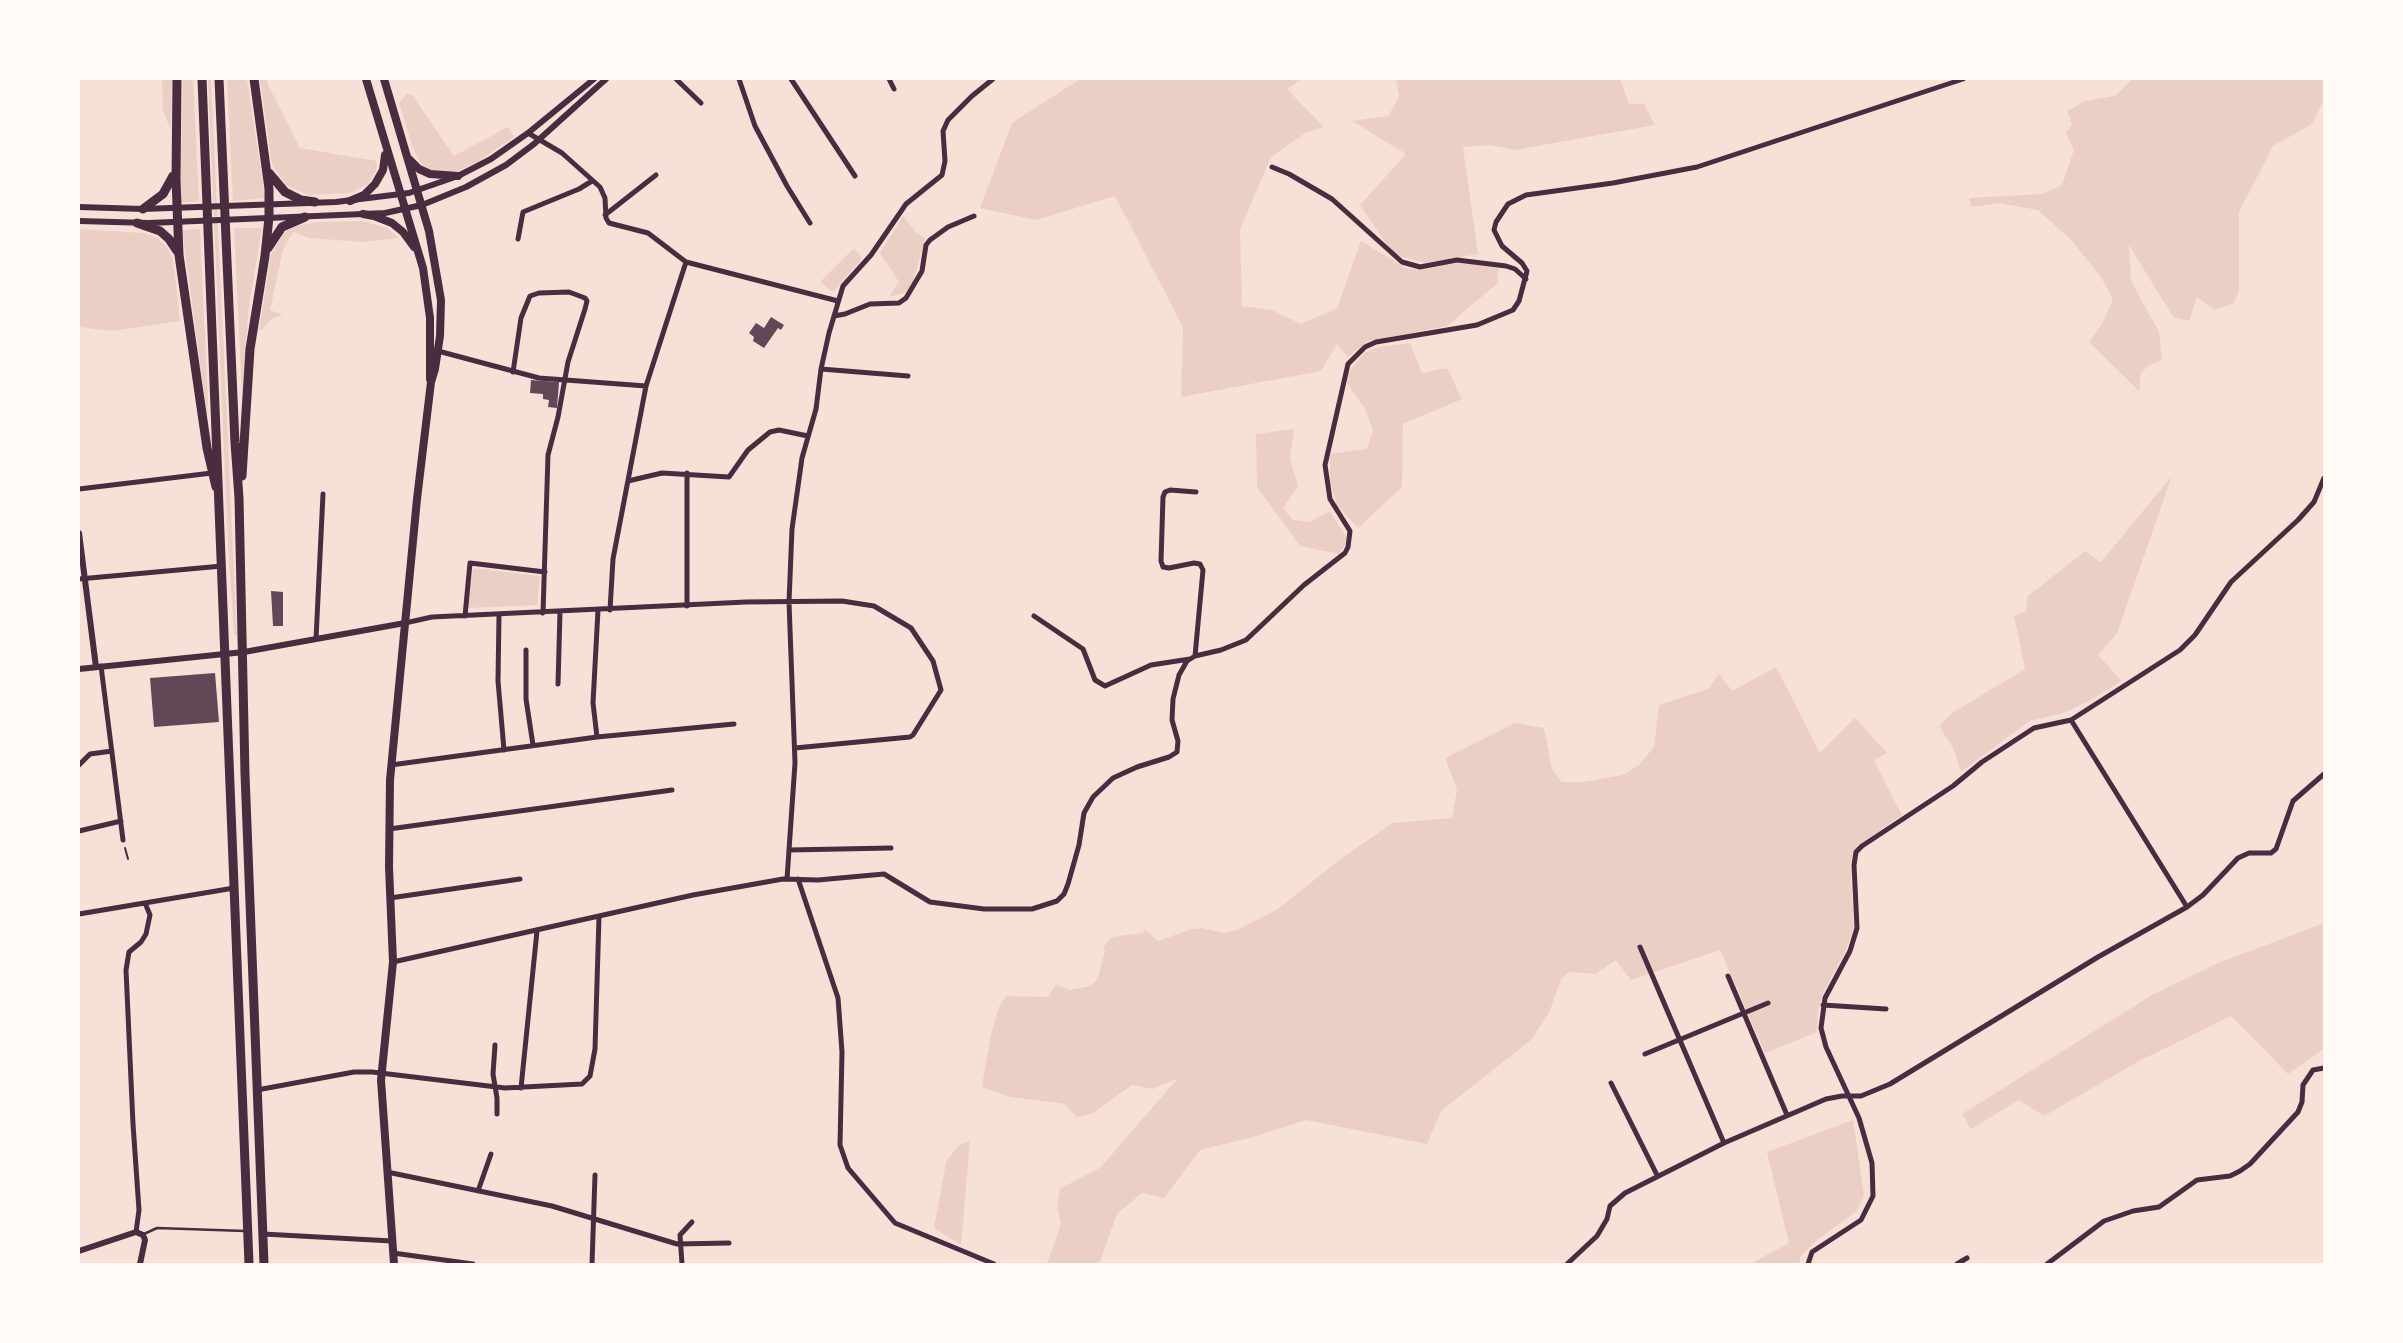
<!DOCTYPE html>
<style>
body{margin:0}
#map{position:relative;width:2403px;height:1343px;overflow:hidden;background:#f7e1d7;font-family:"IBM Plex Sans",sans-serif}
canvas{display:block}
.frame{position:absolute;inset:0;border:80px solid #fffaf5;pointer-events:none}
</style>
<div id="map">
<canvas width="2403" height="1343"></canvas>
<div class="frame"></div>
</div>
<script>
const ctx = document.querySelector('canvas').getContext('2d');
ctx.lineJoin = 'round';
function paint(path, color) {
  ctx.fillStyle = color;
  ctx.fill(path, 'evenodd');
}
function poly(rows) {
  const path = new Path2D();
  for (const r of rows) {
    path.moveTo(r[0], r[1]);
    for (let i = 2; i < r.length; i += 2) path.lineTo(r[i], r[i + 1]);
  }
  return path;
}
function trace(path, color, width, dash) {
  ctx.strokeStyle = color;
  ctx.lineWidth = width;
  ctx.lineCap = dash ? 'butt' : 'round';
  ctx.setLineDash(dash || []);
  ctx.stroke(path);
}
paint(poly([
 [162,79,172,79,171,131,163,110],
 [183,79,193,79,199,202,180,202],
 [208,79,211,79,237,635,234,635,228,545],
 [227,79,247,79,265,198,233,201],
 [260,79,267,79,269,87,300,148,377,161,376,171,368,184,351,193,308,195,286,185,272,165],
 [1080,79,1302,79,1287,89,1324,127,1307,132,1271,157,1240,230,1242,306,1272,310,1301,324,1337,308,1361,241,1406,268,1420,270,1458,263,1498,268,1498,283,1447,326,1368,341,1348,357,1337,344,1321,371,1181,397,1183,327,1115,196,1036,220,980,208,1012,123],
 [1396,79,1620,79,1629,104,1644,104,1655,125,1515,150,1490,145,1463,147,1478,254,1425,263,1393,254,1360,205,1406,154,1352,121,1388,116,1399,97],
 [2132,79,2324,79,2324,99,2312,124,2273,146,2239,212,2239,291,2234,303,2214,310,2197,297,2189,321,2173,317,2129,245,2131,281,2159,332,2162,360,2148,366,2141,373,2139,391,2089,342,2102,324,2113,299,2101,277,2072,241,2038,210,1999,203,1972,207,1969,198,2042,194,2062,185,2074,150,2066,133,2072,124,2067,111,2085,101,2115,96],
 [407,93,413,96,454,156,508,127,514,137,477,162,457,171,443,173,428,169,420,162,413,148,399,103],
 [903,216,916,232,925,238,913,282,907,292,889,297,899,282,880,253],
 [363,221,387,228,399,238,363,242,309,238,293,232,283,250,270,310,283,315,271,319,261,331,259,330,271,254,284,233,294,227,316,222],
 [234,228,262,228,249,305,242,396],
 [79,229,144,233,157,238,166,246,173,259,180,321,112,331,79,327],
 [200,229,208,402,207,416,183,235,183,230],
 [854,248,862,258,833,292,820,282],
 [1410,343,1422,373,1447,368,1462,399,1403,424,1402,487,1358,528,1337,505,1330,482,1330,454,1367,449,1373,430,1365,409,1347,383,1349,372,1364,353,1378,347],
 [1294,429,1290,459,1298,486,1283,508,1293,520,1309,522,1330,511,1346,537,1346,543,1339,554,1300,546,1257,487,1256,434],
 [2172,476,2117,633,2098,655,2122,681,2089,701,2063,713,2029,721,1961,772,1953,748,1939,726,1952,713,2025,669,2014,616,2026,611,2028,596,2085,551,2101,562],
 [473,568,540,576,537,605,468,608],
 [1776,667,1820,753,1855,718,1887,753,1874,760,1902,815,1863,842,1853,853,1850,864,1854,927,1846,950,1822,995,1818,1012,1817,1032,1765,1053,1720,950,1631,980,1616,960,1596,974,1570,972,1561,979,1549,1013,1531,1040,1441,1111,1427,1144,1306,1120,1253,1137,1200,1150,1164,1198,1142,1193,1117,1214,1099,1264,1047,1264,1061,1224,1057,1206,1060,1189,1101,1167,1178,1078,1153,1089,1132,1085,1092,1114,1076,1117,1065,1104,1010,1097,982,1087,990,1038,999,1007,1006,996,1048,997,1056,984,1069,990,1091,986,1098,978,1105,951,1103,947,1112,937,1143,933,1145,929,1158,941,1192,929,1201,928,1224,933,1237,930,1278,909,1338,861,1392,823,1452,818,1457,789,1445,758,1515,723,1544,728,1552,769,1562,782,1583,782,1623,775,1639,765,1654,747,1659,705,1708,689,1719,674,1732,691],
 [2324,923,2324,1049,2288,1074,2231,1016,2139,1061,2044,1116,2019,1100,1971,1129,1962,1114,2152,995,2216,964],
 [1853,1120,1864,1196,1857,1211,1817,1240,1800,1257,1800,1264,1750,1264,1789,1243,1767,1152],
 [970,1140,961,1245,934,1228,946,1162,958,1146]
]), '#ebcfc5');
paint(poly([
 [771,317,784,325,781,330,778,328,764,348,753,341,754,337,749,333,756,323,764,328],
 [531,380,559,382,557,408,548,407,549,400,543,399,543,394,530,393],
 [271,591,283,592,283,626,273,626],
 [215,673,219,722,154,727,150,678]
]), '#644757');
trace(poly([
 [125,848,128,859]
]), '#4a2c40', 2);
trace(poly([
 [144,1234,157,1228,245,1231]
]), '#4a2c40', 2.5);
trace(poly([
 [676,79,701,103],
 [739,79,755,126,787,186,810,223],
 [791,79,855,176],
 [889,79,894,89],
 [528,133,562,153,600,187,605,198,606,218,609,223,648,233,686,262,838,301],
 [1272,167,1289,174,1332,199,1402,262,1420,267,1457,260,1506,266,1515,269,1526,279],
 [605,215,656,175],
 [518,239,523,212,579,189,592,181],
 [834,316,845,314,870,304,899,303,906,298,922,271,926,245,930,240,948,227,974,216],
 [438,351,539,378,646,386],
 [821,369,908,376],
 [513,372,521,318,530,296,539,293,569,292,585,298,587,301,585,309,568,362,558,417,548,455,543,613],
 [628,481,662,473,729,477,748,450,770,432,779,430,808,436],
 [79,489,212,473],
 [79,579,222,566],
 [687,606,687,473],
 [610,610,613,559,646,386,686,262],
 [499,615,498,681,504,750],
 [465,616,470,563,545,572],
 [1034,616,1083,649,1095,680,1105,686,1151,665,1190,659],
 [405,623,432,617,746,602,842,601,874,606,911,628,933,661,941,690,913,735,910,737,795,748],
 [316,639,323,494],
 [526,650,526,699,533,745],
 [1195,656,1203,570,1200,564,1194,563,1169,568,1163,567,1161,561,1163,497,1165,492,1170,490,1196,492],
 [101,666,123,840],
 [558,684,560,612],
 [2071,720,2187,907],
 [597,737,593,703,598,610],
 [79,765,90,754,112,751],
 [391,765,597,737,734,724],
 [389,829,672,790],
 [79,831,121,821],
 [789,850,891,848],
 [787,879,795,763,789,602,792,529,802,458,816,409,821,369,829,333,843,286,871,255,906,204,942,175,945,161,943,131,948,120,972,96,993,79],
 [798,879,838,998,842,1052,840,1145,848,1168,895,1223,994,1264],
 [390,898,520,879],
 [79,914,234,888],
 [1640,947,1724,1143],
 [393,962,693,895,783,879,818,880,884,874,930,902,984,909,1032,909,1057,901,1064,894,1068,884,1079,845,1084,813,1093,797,1113,778,1137,767,1169,757,1177,752,1178,741,1172,720,1173,699,1179,675,1187,661,1195,656,1221,650,1246,640,1304,585,1345,553,1348,547,1350,531,1330,499,1325,465,1348,364,1365,347,1376,342,1477,325,1513,310,1519,301,1527,271,1522,263,1502,246,1494,230,1496,222,1508,204,1526,195,1613,183,1697,167,1963,79],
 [1728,976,1787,1115],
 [1823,1005,1886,1009],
 [495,1045,493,1074,497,1098,497,1114],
 [1645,1054,1768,1003],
 [1611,1083,1657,1175],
 [521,1088,537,931],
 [257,1090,354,1072,372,1072,505,1088,582,1084,590,1076,595,1049,599,917],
 [387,1172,552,1206,677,1244,729,1243],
 [478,1191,491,1154],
 [136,1232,139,1210,133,1124,126,970,129,952,141,942,146,934,150,915,145,903],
 [263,1234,392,1241],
 [393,1253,473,1264],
 [592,1264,595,1175],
 [682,1264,680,1235,692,1222],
 [1567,1264,1597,1236,1607,1219,1610,1206,1625,1193,1724,1143,1826,1099,1842,1096,1861,1096,1890,1084,2098,957,2187,907,2203,895,2238,858,2249,853,2271,853,2276,849,2293,801,2324,774],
 [1808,1264,1812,1252,1861,1220,1873,1196,1872,1163,1859,1118,1826,1047,1821,1028,1825,998,1850,951,1857,928,1854,865,1856,852,1862,846,1953,786,1982,762,2034,728,2071,720,2180,650,2195,635,2231,582,2298,520,2314,502,2324,478],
 [1957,1264,1967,1258],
 [2047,1264,2104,1221,2133,1211,2159,1207,2197,1180,2230,1176,2240,1171,2250,1164,2298,1112,2302,1102,2303,1085,2313,1070,2324,1068]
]), '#4a2c40', 5);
trace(poly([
 [79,207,143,209,336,202,409,193,458,176,491,159,528,133,594,79],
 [79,221,149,223,363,214,385,213,422,205,466,187,506,165,534,144,606,79],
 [79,533,96,667],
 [79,669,244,652,405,623],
 [79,1251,136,1232,143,1235,145,1240,140,1264]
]), '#4a2c40', 6);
trace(poly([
 [366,79,423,268,430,318,430,379],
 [384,79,429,231,441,300,440,336,435,369,431,382,417,499,390,780,389,867,393,962,381,1080,394,1264],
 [409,159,419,169,430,174,458,176],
 [350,201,364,195,375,184,383,170,385,155],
 [363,214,374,216,392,223,403,232,414,247]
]), '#4a2c40', 8);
trace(poly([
 [177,79,176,180,179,255,207,448,216,487],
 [202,79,249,1264],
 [219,79,235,443,239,498,245,774,264,1264],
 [269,173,285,192,301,200,315,202],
 [143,209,163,194,173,176],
 [137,223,160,231,169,239,177,251],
 [268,248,282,227,305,217],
 [242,476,250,349,265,256,269,217,269,189,254,79]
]), '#4a2c40', 9);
</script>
